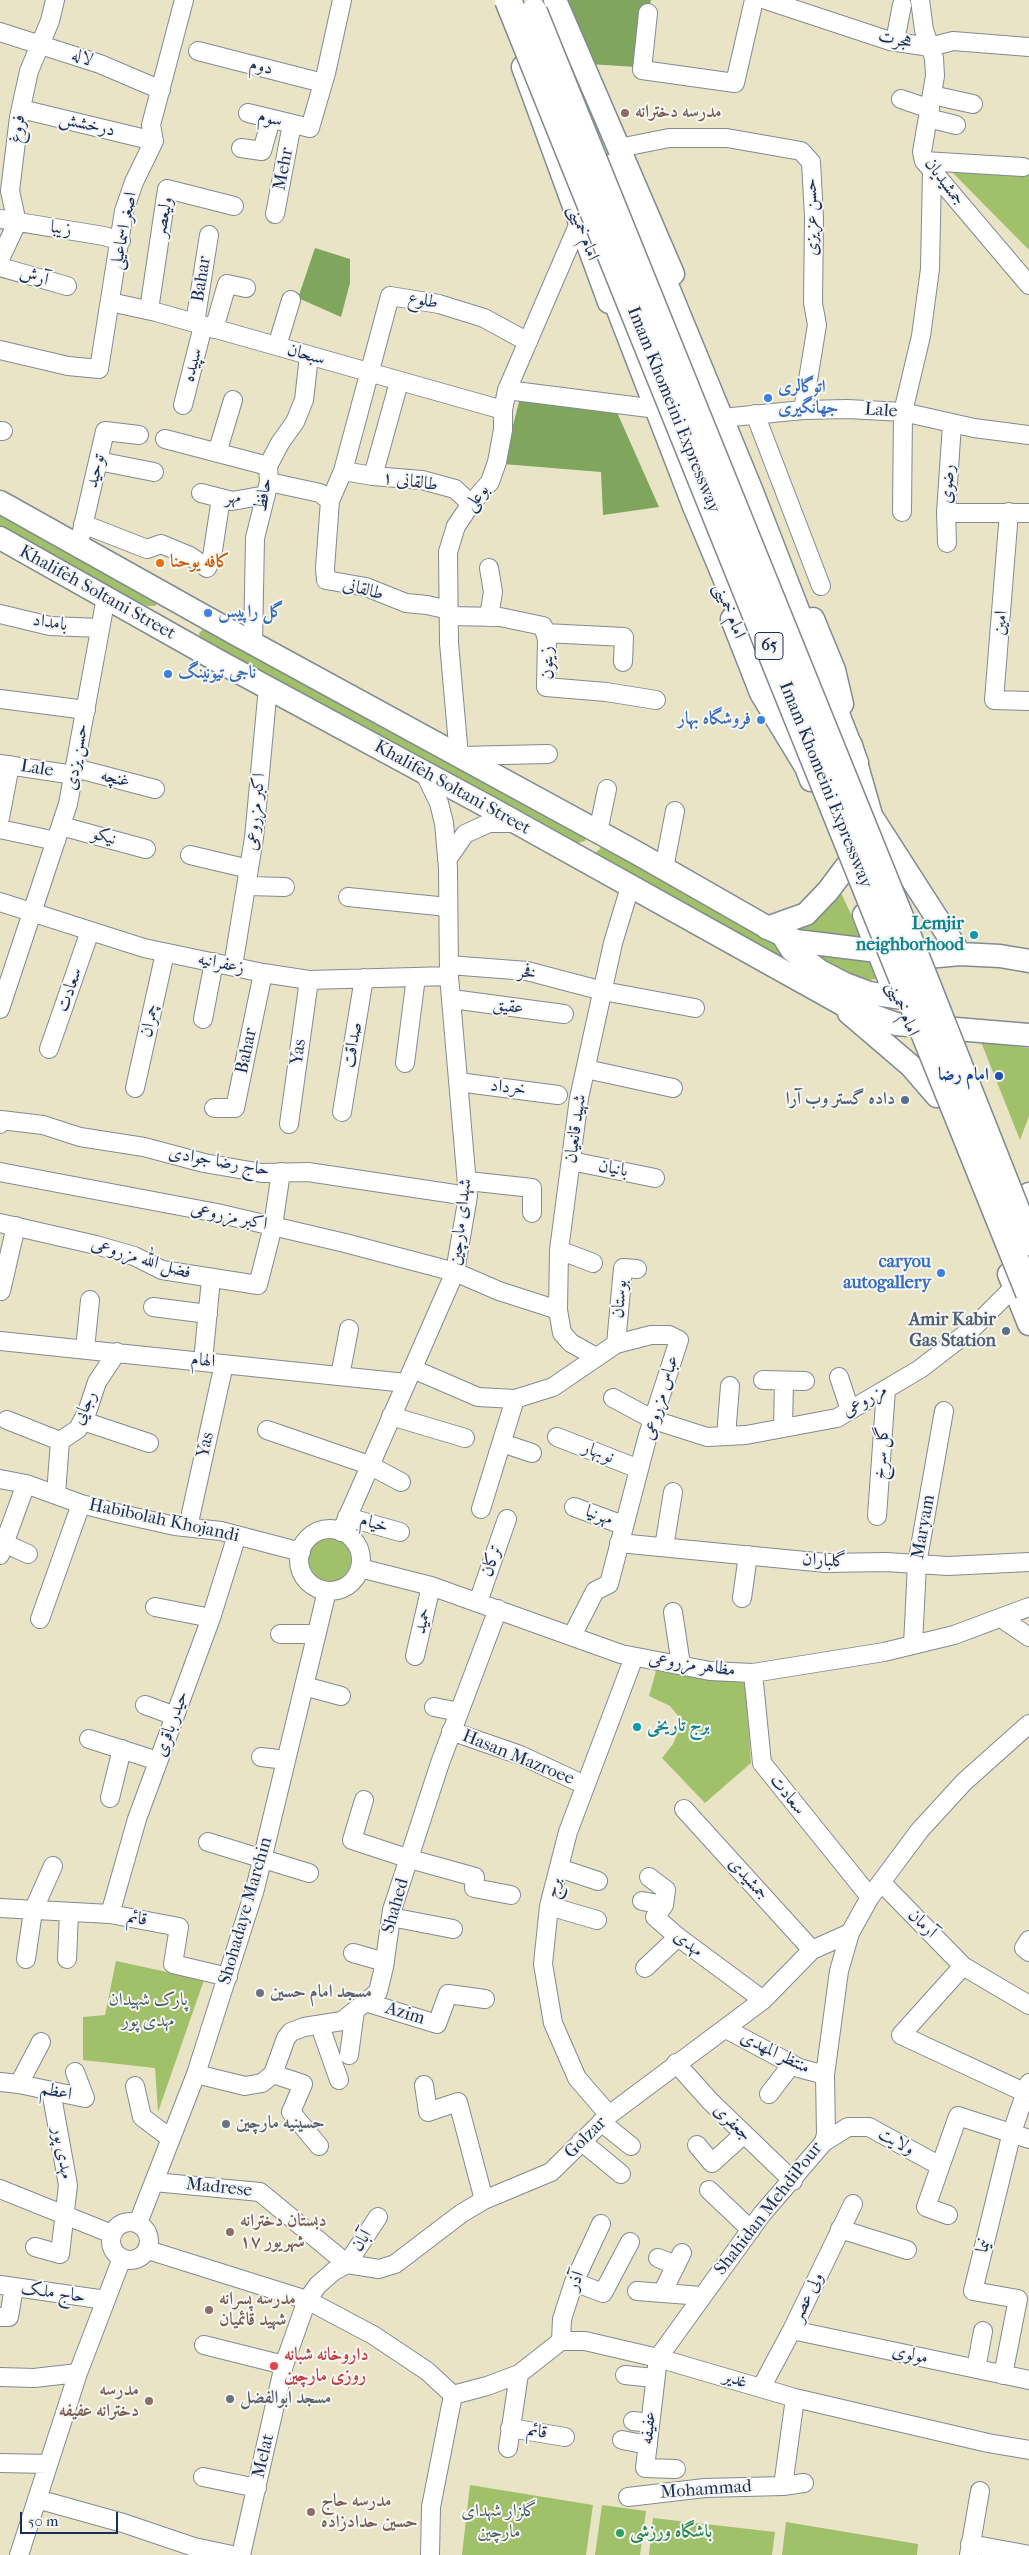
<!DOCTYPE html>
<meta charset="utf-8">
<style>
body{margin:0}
#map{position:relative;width:1029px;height:2555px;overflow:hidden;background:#eae4c6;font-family:"IM FELL French Canon",serif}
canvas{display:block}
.scale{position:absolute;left:20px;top:2512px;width:98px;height:22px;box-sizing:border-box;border:2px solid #1b2f5e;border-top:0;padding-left:6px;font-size:15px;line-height:18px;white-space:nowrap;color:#1b2f5e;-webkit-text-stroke:4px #f6f6f2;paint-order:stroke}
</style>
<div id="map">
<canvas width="1029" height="2555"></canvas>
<div class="scale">50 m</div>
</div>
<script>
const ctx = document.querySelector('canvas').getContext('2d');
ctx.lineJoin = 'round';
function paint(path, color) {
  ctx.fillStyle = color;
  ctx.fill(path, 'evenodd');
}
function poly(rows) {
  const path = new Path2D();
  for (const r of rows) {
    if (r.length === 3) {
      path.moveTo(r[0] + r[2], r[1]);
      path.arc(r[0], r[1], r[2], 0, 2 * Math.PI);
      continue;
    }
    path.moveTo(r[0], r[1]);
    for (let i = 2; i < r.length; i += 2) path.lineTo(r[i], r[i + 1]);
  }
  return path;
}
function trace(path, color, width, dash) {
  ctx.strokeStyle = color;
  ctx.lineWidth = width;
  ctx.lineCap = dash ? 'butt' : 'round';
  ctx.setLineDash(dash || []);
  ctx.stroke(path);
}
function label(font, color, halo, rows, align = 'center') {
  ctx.font = font + ' "IM FELL French Canon",Amiri,serif';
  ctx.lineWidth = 4;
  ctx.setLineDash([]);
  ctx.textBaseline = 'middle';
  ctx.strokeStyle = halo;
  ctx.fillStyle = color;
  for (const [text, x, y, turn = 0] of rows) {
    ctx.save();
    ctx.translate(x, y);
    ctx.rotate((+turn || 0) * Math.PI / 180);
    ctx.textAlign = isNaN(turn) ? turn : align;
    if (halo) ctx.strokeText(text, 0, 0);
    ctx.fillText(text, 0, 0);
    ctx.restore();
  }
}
paint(poly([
 [1029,163,1029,250,949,169],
 [0,508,159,601,155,606,147,606,0,532],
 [205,628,587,833,585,841,578,843,535,819,517,814,201,642,199,633],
 [603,840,776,944,818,983,591,856,600,849],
 [839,889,863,939,806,933,787,925],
 [802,949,869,957,876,979,869,980,842,973],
 [981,1042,1029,1048,1029,1116,1020,1140],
 [329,1560,22],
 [656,1671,746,1683,751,1763,705,1803,662,1758,673,1744,678,1732,679,1717,670,1706,649,1696],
 [116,1961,204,1980,158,2112,155,2068,83,2060,83,2017,105,2015],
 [470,2485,593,2505,586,2555,462,2555],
 [602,2505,646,2511,640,2555,595,2555],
 [653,2518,775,2532,772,2555,649,2555],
 [786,2522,918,2544,917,2555,782,2555]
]), '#a0c069');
paint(poly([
 [566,0,651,0,636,67,589,64],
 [315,248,350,259,350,283,341,317,298,298],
 [520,398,616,410,659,507,603,515,601,472,503,464]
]), '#80a65d');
const minor = poly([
 [766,0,890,41,930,47,953,41,1029,47],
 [920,0,924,30,934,58,935,76,922,152,924,161,1029,285],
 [648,13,642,70,735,83,754,0],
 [0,32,100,64,161,90],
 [895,41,902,5],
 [198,51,323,83],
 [932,95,973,104],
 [901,99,930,109],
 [21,109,154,141],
 [248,113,310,128,326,73,342,0],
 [928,118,956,125],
 [241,148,262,151,271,119],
 [619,148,669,138,727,138,801,151,811,162,814,217,813,303,817,325,803,410],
 [924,161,1023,167],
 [275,214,292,124],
 [0,219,104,236,121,241],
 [0,259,17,223,10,191,19,117,29,71,50,21,55,0],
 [0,267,67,286],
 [110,302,156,312,503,410],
 [149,310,167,189,234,206],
 [195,323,209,235],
 [214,329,227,284,246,288],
 [277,346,291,300],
 [0,350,68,366,99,369,124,211,134,182,154,141,151,125,184,0],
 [507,390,649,408],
 [183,405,203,326],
 [755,414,821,586],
 [732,417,803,410,847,409,903,412,974,428,1029,435],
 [0,431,3,431],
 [165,439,268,466],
 [217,453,233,400],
 [98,461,154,472],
 [343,471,373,476,422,480,455,489,471,504],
 [373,476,399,382],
 [269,482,320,493,330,501,325,568,326,580,366,587,406,603,427,605,449,610],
 [201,493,232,501,266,495],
 [330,501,343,471,390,296,439,304,484,318,528,342],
 [902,512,903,412,921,336,930,269,932,171],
 [1009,512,994,700,1029,701],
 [946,513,1029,513],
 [83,524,147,549,161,544,190,556,207,568,212,557,221,498],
 [81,535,105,431,139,435],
 [947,543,946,513,952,424],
 [489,568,493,592,489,617],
 [0,614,50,626,100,628],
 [449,616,500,617,543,626,547,639,546,687,606,692,656,700],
 [545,633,624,637,623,662],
 [253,644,255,538,269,482,268,466,280,443,295,422,304,400,309,356],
 [0,699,86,710],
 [548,754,459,756,449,643,448,552,456,526,471,504,490,482,497,462,503,430,503,410,507,390,579,223],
 [0,764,74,775],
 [75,768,155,789],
 [0,818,10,765],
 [61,826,146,849],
 [0,829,56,841],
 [598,832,607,789],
 [190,855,249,869],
 [447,860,465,834,489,823,517,823],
 [664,868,675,811],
 [247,886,285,887],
 [348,897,448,907],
 [0,902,144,948,263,973,309,980,449,976],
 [449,965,527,971,603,991,695,1008],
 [233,966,254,838,268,687],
 [452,999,564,1014],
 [0,1009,68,804,106,597],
 [203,1019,214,962],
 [49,1049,90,931],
 [405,1063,416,977],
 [586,1069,673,1088],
 [458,1082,558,1095],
 [135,1088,165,953],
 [214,1108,235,1108,263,973],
 [342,1112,364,978],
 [0,1124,1,1120,43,1125,80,1137,144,1147,204,1163,262,1173,308,1172,468,1196],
 [289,1124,309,980],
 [571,1161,655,1178],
 [0,1172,217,1213,345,1243,455,1272,499,1291,558,1310],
 [468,1181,532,1188,532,1213],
 [0,1223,96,1245,134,1256,162,1270,258,1285,273,1226,281,1172],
 [559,1250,593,1263],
 [1,1291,16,1226],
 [153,1307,208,1314],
 [0,1341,406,1383],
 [616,1344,623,1268,637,1269],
 [85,1349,90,1300],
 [596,1357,571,1343,562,1333,558,1310,559,1250,579,1098,613,943,630,887],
 [203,1361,211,1279],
 [413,1369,478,1397,515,1399,553,1387,616,1344,651,1335,669,1335,679,1340,648,1435,609,1584,595,1591,572,1636],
 [340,1376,349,1329],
 [839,1377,850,1410],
 [763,1380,805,1381],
 [613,1398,654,1420,707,1437,746,1435,837,1418,920,1369,972,1329,1014,1287],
 [391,1416,465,1438],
 [7,1420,60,1441],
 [83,1421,149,1443],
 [783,1428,784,1381],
 [267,1430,369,1465,401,1482],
 [726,1436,730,1386],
 [557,1437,639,1469],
 [502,1443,532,1453],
 [0,1479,26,1484,81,1504,121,1514,175,1526,221,1531,301,1552],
 [56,1494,60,1441,78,1429,87,1412,97,1382,117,1352],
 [574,1507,623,1525],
 [481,1509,515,1399],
 [877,1516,886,1389],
 [347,1517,400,1532],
 [188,1527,224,1364],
 [330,1560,31],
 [341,1532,455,1272,468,1196,449,976,448,868,444,823,439,803,424,772],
 [4,1543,28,1554],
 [619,1543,826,1563,886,1562,948,1566,1029,1562],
 [664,1547,673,1492],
 [0,1555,26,1484],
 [360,1568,431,1586,621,1654,710,1671,753,1673,884,1652,954,1635,1029,1607],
 [742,1598,748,1555],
 [478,1602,507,1519],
 [155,1607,211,1618],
 [673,1612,681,1665],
 [1001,1618,1029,1637],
 [40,1619,81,1504],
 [280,1634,316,1634],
 [913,1645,917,1564,944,1411],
 [415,1656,431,1586],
 [753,1673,762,1763,870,1897],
 [304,1686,341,1696],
 [145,1705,175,1716],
 [434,1707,459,1712],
 [451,1731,520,1755,585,1785],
 [89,1739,158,1761],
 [261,1757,286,1760],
 [110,1798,122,1749],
 [364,1800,352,1840,410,1859,475,1877,474,1888,511,1895],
 [684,1809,812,1950],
 [208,1842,309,1873],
 [559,1868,598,1881],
 [649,1877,666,1890,664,1905,655,1917,678,1937,763,2000],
 [881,1882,963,1966,1029,2005],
 [642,1901,664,1905],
 [549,1906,597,1920],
 [0,1908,110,1914,179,1927,173,1964,228,1977],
 [110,1914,137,1819,211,1618,237,1535],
 [391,1917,453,1929],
 [1029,1940,1024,1948,1029,1952],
 [353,1953,385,1962],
 [26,1959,33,1911,53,1866],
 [67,1959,69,1913],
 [963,1966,901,2035,1026,2093],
 [645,1968,678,1937],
 [365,2002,437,2024,448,1994,485,1999],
 [320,2026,339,2080],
 [726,2029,799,2068,825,2075],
 [349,2055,355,2011],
 [676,2063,710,2101,793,2181],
 [196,2074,245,2086,262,2083,273,2074,286,2038,291,2032,304,2027,342,2021,378,1992,384,1967,392,1910,440,1763,498,1609],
 [273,2074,303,2084,291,2112,319,2146],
 [0,2082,19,2084,85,2098,75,2072],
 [19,2084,41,2042],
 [424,2085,428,2112,458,2102,484,2200],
 [135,2086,142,2117,170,2138],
 [769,2094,792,2064],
 [609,2115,577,2078,553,2023,543,1964,549,1906,568,1832,634,1657],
 [601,2122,631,2146],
 [581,2141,621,2174],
 [824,2142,848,2127,869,2127,940,2166],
 [697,2145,712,2163,744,2134],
 [154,2182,260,2192,347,2264,378,2217],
 [0,2189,112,2234],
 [709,2190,751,2230],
 [948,2215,926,2207,958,2116,1029,2139],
 [130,2241,19],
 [138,2223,196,2074,255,1889,327,1591],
 [840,2229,907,2250],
 [35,2247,60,2254,68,2185,51,2091],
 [148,2250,307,2300,373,2335,427,2371,453,2395],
 [658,2258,676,2265],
 [574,2282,603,2293,630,2242],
 [0,2285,106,2300],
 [637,2291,702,2296],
 [662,2293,682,2253],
 [0,2317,9,2317,14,2287],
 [792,2330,1029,2380],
 [561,2341,562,2319,574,2282,601,2224],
 [204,2345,284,2365],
 [976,2369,983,2331],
 [625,2375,654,2378],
 [1003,2375,1018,2299,973,2291,1012,2132,1029,2083],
 [0,2377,34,2378,78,2373],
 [761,2388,792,2330,853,2204],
 [453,2395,487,2386,519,2374,561,2341,585,2341,658,2358,795,2398,988,2443,1029,2450],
 [633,2421,650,2423],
 [510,2428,565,2437],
 [622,2440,648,2445],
 [508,2448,519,2374],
 [0,2463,48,2464],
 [676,2469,645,2468,658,2358,762,2214,824,2142,826,2134,825,2075,839,1971,850,1933,870,1897,920,1830,964,1782,1029,1724],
 [203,2477,257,2488],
 [783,2486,795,2398],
 [628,2497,705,2488,783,2486,804,2483],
 [37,2499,123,2523,194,2547,232,2555],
 [970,2544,1029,2555],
 [19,2555,78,2373,122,2258],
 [241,2555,284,2365,307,2300,318,2285,334,2271,347,2264,379,2269,395,2264,462,2213,484,2200,551,2172,609,2115,763,2000,812,1950,850,1933],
 [430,2555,431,2507,453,2395],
 [969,2555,980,2491]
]);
const major = poly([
 [555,0,673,274],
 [523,67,609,302],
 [0,502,234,633,637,853,770,929,796,941,927,957,960,954,1000,956,1029,961],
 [0,538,222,663,494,810,844,1005,896,1024,1029,1035],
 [732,619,761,693,806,767,811,780],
 [813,619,834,670,842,704],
 [851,745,873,822],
 [870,814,960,954],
 [864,915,893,989],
 [767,928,806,914,828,891,846,867],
 [783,936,792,950,820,971,845,984,869,993,909,999],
 [849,1013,911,1066,937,1096],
 [1027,1206,1029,1194],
 [1009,1274,1029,1324]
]);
const highway = poly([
 [609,168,662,278,750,492,855,763],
 [609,281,696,506,751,637]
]);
trace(minor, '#828a92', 20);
trace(major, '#828a92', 25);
trace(highway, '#828a92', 29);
trace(minor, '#fff', 18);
trace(major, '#fff', 22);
trace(highway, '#fff', 26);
const highwayBridge = poly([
 [508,0,1029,1293],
 [534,12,911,944,1029,1242]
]);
trace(highwayBridge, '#828a92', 29, []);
trace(highwayBridge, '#fff', 26);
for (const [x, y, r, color] of [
 [625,113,5,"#8d6e63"],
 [768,398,5,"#3f7fe0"],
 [160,563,5,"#e8710a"],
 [208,613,5,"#3f7fe0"],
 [168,674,5,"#3f7fe0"],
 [761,720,5,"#3f7fe0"],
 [974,935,5,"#0f9aa8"],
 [999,1076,5,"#1a4fb4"],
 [905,1100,5,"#5c6f8a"],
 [941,1273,5,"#3f7fe0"],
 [1006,1331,5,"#5c6f8a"],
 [637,1727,5,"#0f9aa8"],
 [260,1993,5,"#6b7280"],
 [226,2124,5,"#6b7280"],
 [230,2232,5,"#8d6e63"],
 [209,2310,5,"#8d6e63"],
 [274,2366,5,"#e0444e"],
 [230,2399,5,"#6b7280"],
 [149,2401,5,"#8d6e63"],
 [311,2512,5,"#8d6e63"],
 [620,2533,5,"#2e9e5b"]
]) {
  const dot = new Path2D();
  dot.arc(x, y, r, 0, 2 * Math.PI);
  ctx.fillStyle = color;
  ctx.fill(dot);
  trace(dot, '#f6f6f2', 2);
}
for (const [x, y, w] of [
 [769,646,28]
]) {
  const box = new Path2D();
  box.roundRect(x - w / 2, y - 13.5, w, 27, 4);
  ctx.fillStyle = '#f6f6f2';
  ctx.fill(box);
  trace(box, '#1b2f5e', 1);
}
label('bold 16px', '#1b2f5e', null, [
 ["65",769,646]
]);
label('18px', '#1b2f5e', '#f6f6f2', [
 ["هجرت",895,40,13],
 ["لاله",82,58,19],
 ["دوم",261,67,14],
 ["سوم",270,119,14],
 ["درخشش",87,125,13],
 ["فروغ",18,129,-82],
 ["Mehr",284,169,-79],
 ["جمشیدیان",944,182,53],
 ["ولیعصر",164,217,-79],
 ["حسن عزیزی",812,217,-91],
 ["زیبا",61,229,9],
 ["اصغر اسماعیلی",124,231,-79],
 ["امام خمینی",583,233,69],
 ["آرش",34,277,16],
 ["Bahar",202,279,-81],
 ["طلوع",423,301,11],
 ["سبحان",306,355,16],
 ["سپیده",193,365,-75],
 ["Imam Khomeini Expressway",673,410,68],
 ["Lale",881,411,4],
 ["توحید",96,471,-77],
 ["طالقانی ۱",410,482,8],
 ["رضوی",948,484,-86],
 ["حافظ",264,495,-81],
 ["مهر",233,498,1],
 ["بوعلی",477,498,-52],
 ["طالقانی",363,590,15],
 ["Khalifeh Soltani Street",97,593,29],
 ["امام خمینی",729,611,68],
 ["بامداد",50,623,9],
 ["امین",1001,623,-85],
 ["زیتون",548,663,-92],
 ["حسن یزدی",77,757,-80],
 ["Lale",37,769,9],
 ["غنچه",115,779,14],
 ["Imam Khomeini Expressway",825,785,68],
 ["Khalifeh Soltani Street",452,788,29],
 ["اکبر مزروعی",256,812,-84],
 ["نیکو",104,837,15],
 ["زعفرانیه",221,964,12],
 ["فخر",527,973,9],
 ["سعادت",70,990,-71],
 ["عقیق",508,1007,7],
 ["امام خمینی",902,1009,67],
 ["چمران",150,1021,-78],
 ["صداقت",353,1045,-80],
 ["Bahar",247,1051,-78],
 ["Yas",299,1052,-82],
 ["خرداد",508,1088,7],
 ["شهید قانعیان",576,1129,-82],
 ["حاج رضا جوادی",219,1162,10],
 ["بانیان",613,1169,11],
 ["اکبر مزروعی",229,1217,12],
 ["شهدای مارچین",461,1222,-83],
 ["فضل الله مزروعی",141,1259,17],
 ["بوستان",620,1299,-85],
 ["الهام",203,1361,6],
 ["عباس مزروعی",661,1398,-73],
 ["مزروعی",865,1401,-30],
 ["رجایی",85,1408,-64],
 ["Yas",206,1445,-77],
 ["نوبهار",598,1453,21],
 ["گل سرخ",882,1453,-86],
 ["مهرنیا",599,1516,20],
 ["Habibolah Khojandi",164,1521,12],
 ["خیام",374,1524,16],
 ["Maryam",924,1527,-80],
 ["ترکان",492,1561,-71],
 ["گلباران",824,1561,3],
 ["حمید",423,1621,-77],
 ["مظاهر مزروعی",692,1665,8],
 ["حیدر باقری",172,1724,-70],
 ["Hasan Mazroee",518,1758,22],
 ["سعادت",787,1795,51],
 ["جمشیدی",748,1879,48],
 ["برج",554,1888,-75],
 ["Shahed",396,1906,-74],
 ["Shohadaye Marchin",246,1911,-74],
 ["قائم",137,1919,10],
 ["آرمان",922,1924,45],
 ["مهدی",688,1944,38],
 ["Azim",405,2014,17],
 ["منتظر المهدی",775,2053,26],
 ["اعظم",56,2092,12],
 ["جعفری",732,2123,44],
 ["Golzar",586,2138,-45],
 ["ولایت",896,2142,29],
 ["مهدی پور",62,2153,80],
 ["Madrese",219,2188,6],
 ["Shahidan MehdiPour",769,2209,-52],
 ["آبان",362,2241,-57],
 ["نیما",984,2246,-76],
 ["آذر",576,2281,-68],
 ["حاج ملک",53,2293,8],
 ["ولی عصر",808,2297,-64],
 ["مولوی",910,2355,12],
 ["غدیر",735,2380,16],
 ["عفیفه",649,2428,-84],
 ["قائم",537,2432,10],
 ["Melat",264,2456,-77],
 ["Mohammad",706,2490,-4]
]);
label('bold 18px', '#785e54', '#f6f6f2', [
 ["مدرسه دخترانه",635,113],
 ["دبستان دخترانه",240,2222],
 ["۱۷ شهریور",240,2243],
 ["مدرسه پسرانه",219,2300],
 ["شهید قائمیان",219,2321],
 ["مدرسه",139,2391,"right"],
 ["دخترانه عفیفه",139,2412,"right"],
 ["مدرسه حاج",321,2502],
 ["حسین حدادزاده",321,2523]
], 'left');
label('bold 18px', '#366cbe', '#f6f6f2', [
 ["اتوگالری",778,388],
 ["جهانگیری",778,409],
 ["گل راپیس",218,613],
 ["ناجی‌ تیونینگ",178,674],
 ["فروشگاه بهار",751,720,"right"],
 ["caryou",931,1263,"right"],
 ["autogallery",931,1284,"right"]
], 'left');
label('bold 18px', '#c56008', '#f6f6f2', [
 ["کافه یوحنا",170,563]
], 'left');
label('bold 18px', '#0d838f', '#f6f6f2', [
 ["Lemjir",964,925],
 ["neighborhood",964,946],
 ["برج تاریخی",647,1727,"left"]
], 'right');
label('bold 18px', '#164399', '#f6f6f2', [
 ["امام رضا",989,1076]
], 'right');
label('bold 18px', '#4e5e75', '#f6f6f2', [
 ["داده گستر وب آرا",895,1100],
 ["Amir Kabir",996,1321],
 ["Gas Station",996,1342]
], 'right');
label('bold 18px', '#5b616d', '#f6f6f2', [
 ["مسجد امام حسین",270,1993],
 ["حسینیه مارچین",236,2124],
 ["مسجد ابوالفضل",240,2399]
], 'left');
label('18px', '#435a61', '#f6f6f2', [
 ["پارک شهیدان",148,2001],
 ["مهدی پور",148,2022],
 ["گلزار شهدای",499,2512],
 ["مارچین",499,2533]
]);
label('bold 18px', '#be3a42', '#f6f6f2', [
 ["داروخانه شبانه",284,2356],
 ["روزی مارچین",284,2377]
], 'left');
label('bold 18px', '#27864d', '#f6f6f2', [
 ["باشگاه ورزشی",630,2533]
], 'left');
</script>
